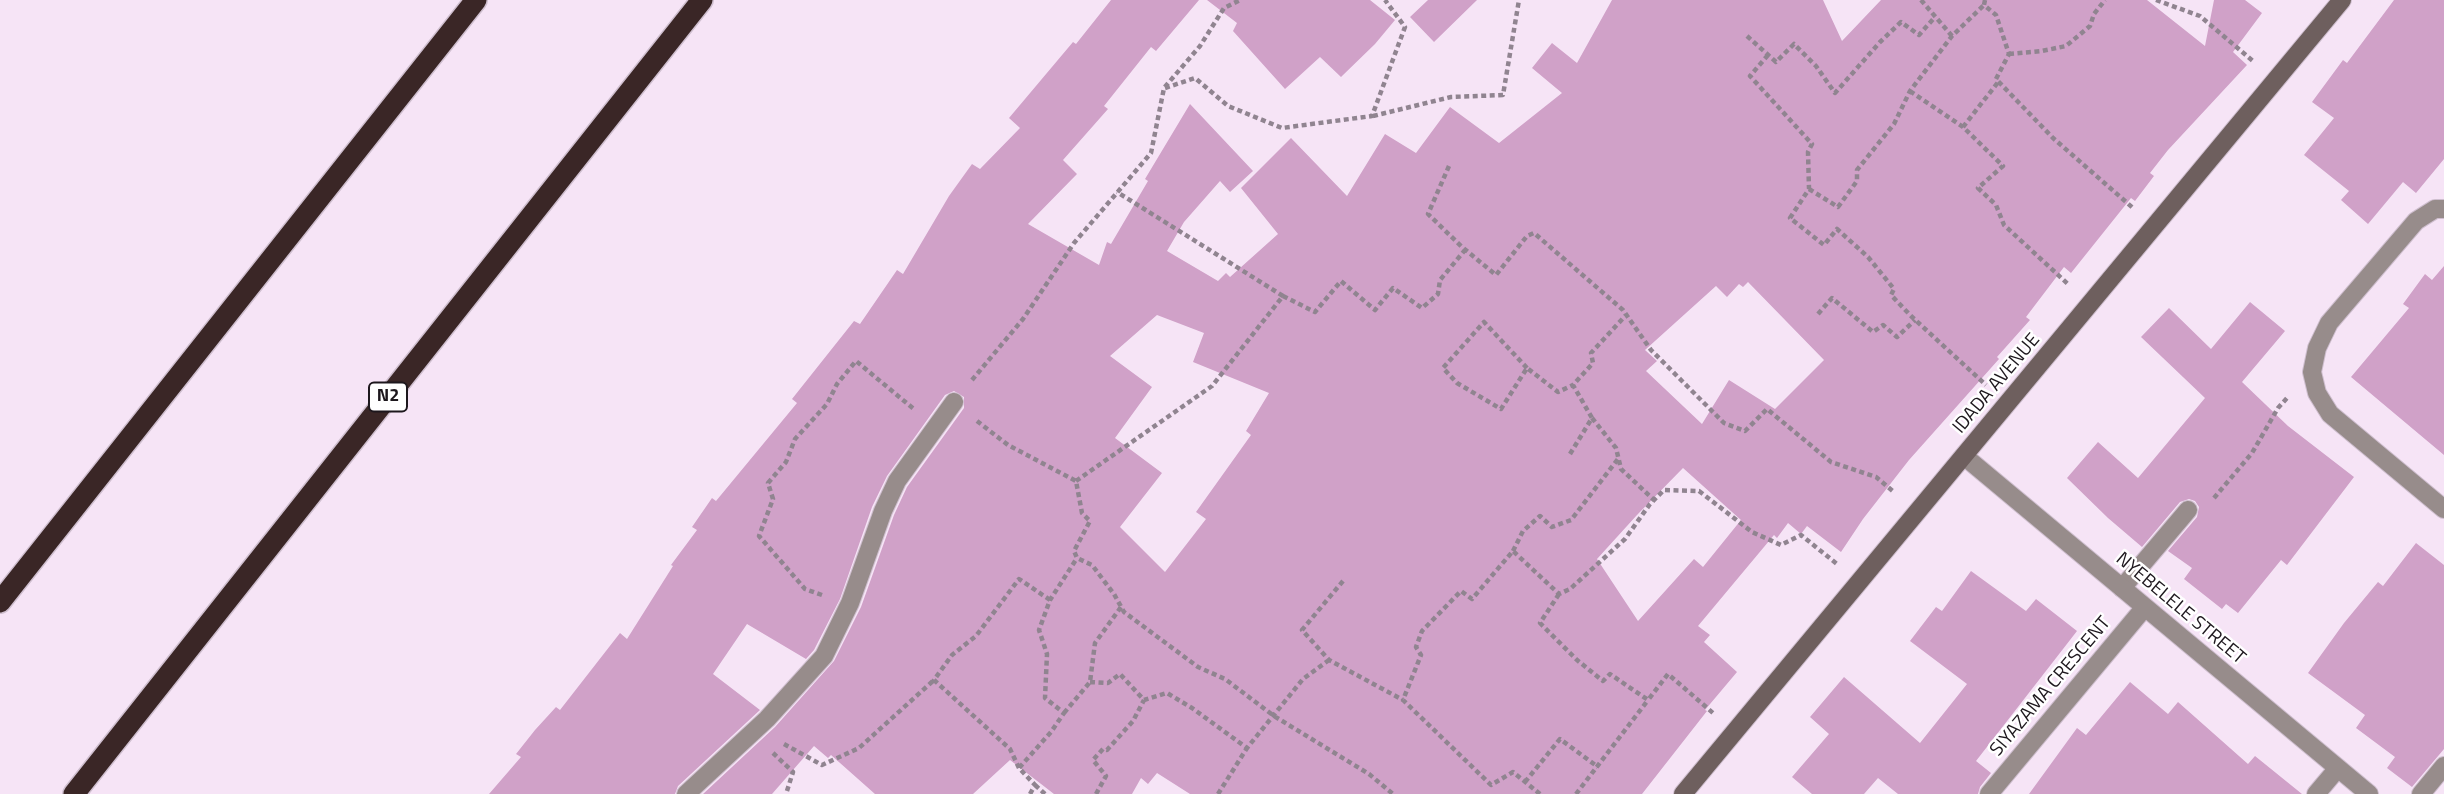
<!DOCTYPE html>
<style>
body{margin:0}
canvas{display:block;background:#f6e4f6}
</style>
<canvas width="2444" height="794"></canvas>
<script>
const ctx = document.querySelector('canvas').getContext('2d');
ctx.lineJoin = 'round';
function paint(path, color) {
  ctx.fillStyle = color;
  ctx.fill(path, 'evenodd');
}
function poly(rows) {
  const path = new Path2D();
  for (const r of rows) {
    path.moveTo(r[0], r[1]);
    for (let i = 2; i < r.length; i += 2) path.lineTo(r[i], r[i + 1]);
  }
  return path;
}
function trace(path, color, width, dash) {
  ctx.strokeStyle = color;
  ctx.lineWidth = width;
  ctx.lineCap = dash ? 'butt' : 'round';
  ctx.setLineDash(dash || []);
  ctx.stroke(path);
}
function label(font, color, halo, rows, align = 'center') {
  ctx.font = font + ' "Titillium Web",sans-serif';
  ctx.lineWidth = 5;
  ctx.setLineDash([]);
  ctx.textBaseline = 'middle';
  ctx.strokeStyle = halo;
  ctx.fillStyle = color;
  for (const [text, x, y, turn = 0] of rows) {
    ctx.save();
    ctx.translate(x, y);
    ctx.rotate((+turn || 0) * Math.PI / 180);
    ctx.textAlign = isNaN(turn) ? turn : align;
    if (halo) ctx.strokeText(text, 0, 0);
    ctx.fillText(text, 0, 0);
    ctx.restore();
  }
}
paint(poly([
 [1111,0,1199,0,1156,51,1151,47,1104,106,1108,109,1063,160,1077,174,1028,224,1099,265,1107,242,1111,244,1148,181,1145,179,1190,104,1253,171,1230,192,1220,181,1184,222,1167,251,1218,281,1226,273,1230,277,1278,234,1241,188,1291,138,1347,196,1385,134,1416,153,1450,107,1499,143,1562,93,1532,68,1552,43,1577,63,1612,0,1823,0,1842,41,1881,0,2147,0,2205,46,2214,0,2245,0,2262,13,2233,52,2247,65,2168,150,2150,173,2154,176,2135,201,2131,198,2071,273,2064,267,2026,317,2030,320,1997,357,1999,359,1909,460,1863,519,1841,552,1807,526,1801,534,1788,523,1777,538,1774,535,1698,626,1710,635,1704,642,1737,672,1705,710,1707,711,1642,794,1190,794,1157,773,1148,784,1141,778,1132,794,1054,794,1010,760,973,794,875,794,831,755,828,758,814,746,772,794,703,794,775,727,834,661,861,607,894,515,907,487,964,408,964,397,954,391,945,395,887,476,872,507,840,599,814,650,806,659,747,624,713,674,760,710,678,786,675,794,489,794,521,757,516,754,535,730,556,707,560,710,620,633,627,639,673,566,671,565,697,530,692,527,712,498,716,501,797,403,792,399,854,321,860,324,897,270,903,274,949,196,972,164,980,169,1020,128,1009,118,1073,42,1076,44],
 [1748,282,1824,360,1775,409,1729,380,1702,424,1646,371,1657,361,1645,350,1716,286,1727,297,1739,284,1743,287],
 [1157,315,1204,333,1193,362,1269,393,1246,431,1251,435,1196,512,1206,519,1165,572,1120,527,1162,473,1115,438,1152,387,1110,356],
 [1683,468,1741,520,1703,567,1694,559,1638,621,1597,559,1637,515],
 [1207,0,1370,0,1395,20,1375,44,1341,77,1320,57,1285,89,1233,31,1237,23],
 [1428,0,1477,0,1434,42,1410,17],
 [2394,0,2444,0,2444,159,2416,193,2403,182,2368,224,2341,200,2349,191,2304,155,2334,118,2312,102,2343,60,2347,63],
 [2444,266,2444,455,2351,377,2409,308,2403,304,2425,274,2432,280],
 [2250,302,2285,331,2242,382,2288,426,2354,477,2287,565,2281,560,2238,613,2226,604,2222,609,2184,579,2192,568,2168,551,2197,517,2199,507,2195,501,2189,499,2180,502,2142,547,2108,518,2067,478,2098,442,2138,478,2205,398,2141,337,2169,308,2211,349],
 [2416,543,2444,565,2444,749,2412,787,2387,768,2395,757,2356,728,2365,715,2308,673,2344,623,2378,582,2383,586],
 [1971,571,2026,611,2036,599,2077,631,1976,761,1991,773,1980,787,1978,794,1898,794,1878,778,1864,794,1812,794,1792,777,1829,734,1810,717,1844,677,1920,743,1967,684,1910,641,1936,607,1942,611],
 [2130,682,2168,714,2178,702,2248,764,2255,756,2302,794,2029,794,2077,728,2086,735]
]), '#d0a1c8');
const lane = poly([
 [2122,588,2188,510],
 [2421,794,2444,766]
]);
const street = poly([
 [2444,209,2435,209,2416,221,2329,323,2317,348,2312,372,2317,393,2330,414,2444,509],
 [1964,456,2369,794],
 [686,794,767,719,824,656,850,603,883,511,897,481,954,402],
 [1989,794,2145,607],
 [2316,794,2338,768]
]);
const secondary = poly([
 [1683,794,2342,0]
]);
const highway = poly([
 [0,602,476,0],
 [74,794,702,0]
]);
trace(lane, '#cfbfcf', 20);
trace(street, '#cfbfcf', 20);
trace(secondary, '#cfbfcf', 20);
trace(highway, '#cfbfcf', 24);
trace(poly([
 [1921,0,1952,36],
 [1985,0,1984,5,1996,15,2009,54,1996,79,2053,138,2133,208],
 [2156,0,2200,16,2254,62],
 [1747,36,1776,62,1794,44,1816,66,1835,93,1880,42,1901,22,1919,35,1935,17],
 [2009,54,2042,51,2066,46,2090,26,2094,14,2105,0],
 [1768,55,1750,76,1812,144,1808,152,1809,189,1790,218,1824,245,1837,229,1868,257,1894,289,1891,295,1911,316,1986,385],
 [1165,88,1195,78,1228,106,1282,128,1372,116,1405,27,1385,0],
 [1910,91,1963,127,2003,166,1978,188,1996,205,2004,225,2069,285],
 [1373,116,1451,97,1503,95,1519,0],
 [1963,127,1999,81],
 [1449,166,1428,214,1462,247,1496,275,1527,236,1534,233,1623,310,1651,350,1724,423,1745,431,1767,409,1831,462,1876,477,1895,493],
 [1809,189,1838,207,1857,181,1857,170,1894,124,1910,91,1952,36,1984,5],
 [1283,296,1315,312,1341,281,1375,310,1393,288,1422,308,1438,294,1440,280,1465,250],
 [1818,314,1832,298,1873,332,1883,325,1897,337,1915,320],
 [1527,368,1484,322,1443,368,1457,383,1501,409,1527,368,1558,392,1573,385],
 [972,380,1023,319,1074,243,1151,153,1164,88,1200,46,1224,8,1240,0],
 [1592,418,1616,448,1621,469,1654,500],
 [977,421,1008,445,1076,481,1082,513,1090,521,1074,551,1077,558,1092,565,1114,594,1124,612,1198,667,1225,679,1274,716,1369,774,1393,794],
 [1570,454,1592,418,1573,385,1593,363,1591,353,1626,315],
 [1076,481,1212,386,1283,296,1117,192],
 [2214,498,2252,453,2278,408,2287,398],
 [1513,551,1523,531,1540,516,1552,527,1571,520,1618,459],
 [1343,581,1302,630,1329,660,1403,700],
 [1559,594,1540,623,1577,660,1603,681,1610,674,1648,700,1668,674,1713,713],
 [822,595,805,589,759,536,773,499,768,483,786,462,795,439,827,404,837,384,856,361,915,410],
 [1090,682,1108,683,1120,674,1144,700,1167,693,1192,708,1247,748,1303,679,1329,660],
 [1064,713,1090,682,1095,643,1121,607],
 [784,744,822,765,859,748,934,680],
 [773,753,793,772,786,794],
 [1019,768,1010,749,934,680,952,655,976,636,1019,579,1050,600],
 [1525,782,1560,739,1598,767],
 [1035,785,1045,794],
 [1030,794,1035,785,1019,768,1051,732,1064,713,1045,698,1047,654,1039,630,1050,600,1077,558],
 [1096,794,1106,776,1093,760,1103,749,1107,750,1133,721,1144,700],
 [1218,794,1247,748],
 [1540,794,1513,772,1491,785,1403,700,1421,655,1416,647,1422,631,1461,591,1472,599,1513,551,1559,594,1570,589,1625,539,1650,504,1664,490,1699,491,1752,532,1781,545,1801,535,1837,564],
 [1576,794,1648,700]
]), '#908490', 4.5, [5, 3.5]);
trace(lane, '#978c8b', 18);
trace(street, '#978c8b', 18);
trace(secondary, '#6e5f5e', 18);
trace(highway, '#3a2626', 21);
for (const [x, y, w] of [
 [388,397,38]
]) {
  const box = new Path2D();
  box.roundRect(x - w / 2, y - 14.5, w, 29, 5);
  ctx.fillStyle = '#fff';
  ctx.fill(box);
  trace(box, '#1d171d', 2);
}
label('bold 18px', '#1d171d', null, [
 ["N2",388,397]
]);
label('19px', '#1d171d', '#fff', [
 ["IDADA AVENUE",1997,384,-50],
 ["NYEBELELE STREET",2180,609,40],
 ["SIYAZAMA CRESCENT",2051,687,-50]
]);
</script>
